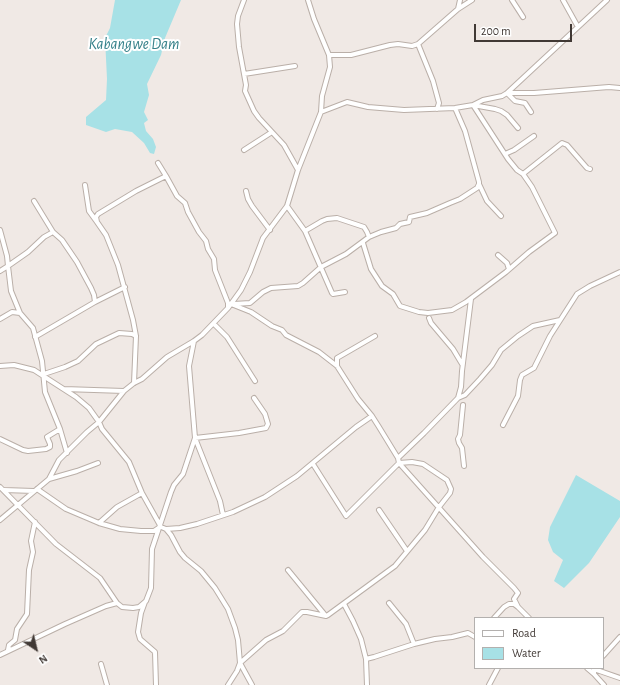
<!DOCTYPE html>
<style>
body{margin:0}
#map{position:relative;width:620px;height:685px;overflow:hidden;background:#f0e9e5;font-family:"Alegreya Sans",sans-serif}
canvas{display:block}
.legend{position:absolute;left:474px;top:617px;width:130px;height:52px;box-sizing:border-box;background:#fff;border:1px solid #b3b0ae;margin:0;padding:5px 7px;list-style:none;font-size:12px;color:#413935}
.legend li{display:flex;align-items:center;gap:8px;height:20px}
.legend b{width:20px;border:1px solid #b3b0ae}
.north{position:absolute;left:16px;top:629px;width:40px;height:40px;-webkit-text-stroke:3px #fff;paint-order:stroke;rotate:145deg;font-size:11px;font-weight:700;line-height:16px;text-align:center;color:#413935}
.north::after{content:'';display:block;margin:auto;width:14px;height:18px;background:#413935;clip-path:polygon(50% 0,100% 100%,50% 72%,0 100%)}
.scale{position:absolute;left:474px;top:24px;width:98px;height:18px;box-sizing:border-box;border:2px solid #413935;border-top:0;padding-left:5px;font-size:12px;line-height:14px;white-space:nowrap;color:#413935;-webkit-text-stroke:3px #fff;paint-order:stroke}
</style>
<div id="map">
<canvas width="620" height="685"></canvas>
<ul class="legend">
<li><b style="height:5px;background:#fff"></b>Road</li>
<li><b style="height:11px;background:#a7e1e6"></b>Water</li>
</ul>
<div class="north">N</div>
<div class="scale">200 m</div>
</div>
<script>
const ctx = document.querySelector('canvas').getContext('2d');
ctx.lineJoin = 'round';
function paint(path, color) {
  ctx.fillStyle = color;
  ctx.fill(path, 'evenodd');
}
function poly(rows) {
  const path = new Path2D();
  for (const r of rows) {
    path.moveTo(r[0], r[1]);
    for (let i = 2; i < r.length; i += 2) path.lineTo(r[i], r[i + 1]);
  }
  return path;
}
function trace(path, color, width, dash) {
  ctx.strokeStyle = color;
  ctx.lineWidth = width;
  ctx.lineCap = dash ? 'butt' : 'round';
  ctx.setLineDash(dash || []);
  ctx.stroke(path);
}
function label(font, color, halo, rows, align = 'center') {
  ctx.font = font + ' "Alegreya Sans",sans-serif';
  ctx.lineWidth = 4;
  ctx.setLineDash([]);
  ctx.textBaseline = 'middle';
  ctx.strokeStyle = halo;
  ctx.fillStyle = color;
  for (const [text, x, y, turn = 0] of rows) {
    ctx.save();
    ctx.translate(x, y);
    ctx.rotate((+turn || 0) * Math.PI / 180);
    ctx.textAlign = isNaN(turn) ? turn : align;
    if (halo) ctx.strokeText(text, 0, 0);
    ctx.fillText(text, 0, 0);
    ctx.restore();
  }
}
paint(poly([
 [115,0,181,0,165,38,161,55,147,84,149,95,144,112,148,120,144,123,146,131,153,139,156,147,154,154,150,153,144,143,132,132,115,129,106,132,86,125,86,117,106,100,107,79,105,38,110,28],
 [576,475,620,501,620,517,589,563,564,588,554,581,563,560,553,552,548,540,550,527]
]), '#a7e1e6');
const minor = poly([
 [244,0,238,16,237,24,239,47,246,85,245,91,254,111,259,118,284,145,298,170],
 [512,0,523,17],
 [563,0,578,27],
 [458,9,460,0],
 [418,44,433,81,439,103,437,109],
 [329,55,351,55,390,45,398,44,412,46,418,44,458,9,472,0],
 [244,74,295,66],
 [507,93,534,93,609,87,620,88],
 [507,93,515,101,525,103,531,112],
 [473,105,495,109,501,111,507,115,518,128],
 [321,112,347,102,368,107,404,110,455,108,473,105,483,100,502,96,507,93,607,0],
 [244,150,272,132],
 [505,154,514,150,534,136],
 [158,163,166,176],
 [523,174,562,143,567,145,587,168,590,169],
 [479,184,487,201,501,216],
 [85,185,89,211,97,222],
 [246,191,248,199,252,206,270,230],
 [34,201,53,232],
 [287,206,305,231,332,293,333,294,345,292],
 [0,230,7,256,8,266,28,252,44,237,53,232,62,240,77,262,91,288,94,295,95,302],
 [305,231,322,221,327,219,337,218,364,227,367,232,369,237],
 [363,243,371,269,382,286,393,294,400,306,419,312,428,313,452,310,466,302,506,272,529,252,555,233,532,187,523,174,517,170,508,159,473,105],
 [498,255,507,263,509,269],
 [0,271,8,266,11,291,20,313,33,328,42,361,45,392,60,429,67,453],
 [231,304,251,312,272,326,282,330,286,335,319,352,337,366,358,399,372,416,379,427,398,458,399,463,483,557,514,588,518,593,514,599,518,607,529,618],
 [234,304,250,303,263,292,271,288,298,286,303,283,321,267,346,254,369,237,381,232,396,228,400,224,409,222,410,217,427,213,450,203,460,199,477,188,479,184,479,182,465,131,455,108],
 [429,318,431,323,453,349,462,364],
 [0,319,12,312,20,313],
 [214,324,227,337,255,381],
 [35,337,95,302,125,287],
 [0,366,14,365,34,370,76,397,89,408,99,422,102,429,129,462,142,493,161,527,166,529,171,535,180,552,185,558,201,571,215,588,228,609,235,628,238,640,240,663,252,685],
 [337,366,337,358,375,336],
 [44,374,65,367,78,361,96,344,119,333,132,334,136,336],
 [134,383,136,336,133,320,118,265,106,235,97,222,96,217,98,214,136,191,166,176,177,196,185,203,188,212,199,232,206,241,208,249,214,259,215,270,228,303,228,307],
 [64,389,124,391],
 [458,398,465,395,480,379,492,365,501,350,518,336,533,326,560,320],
 [463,405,460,435,458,439,459,443,462,448,464,466],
 [503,425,518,396,520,380,522,375,534,368,550,336,577,294,590,286,620,272],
 [0,439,23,450,28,451,46,449,50,447,50,444,47,437,60,429],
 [398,458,424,433,458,398,461,387,462,371,471,299],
 [49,479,77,471,98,463],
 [0,487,56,544,100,578,117,603],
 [37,489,66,509,99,523,120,529,141,531,154,531,160,527],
 [4,490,34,491],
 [379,510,407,551],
 [223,515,220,501,195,438,239,433,266,428,268,424,265,414,254,398],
 [0,520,49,479,59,460,87,432,99,422,124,391,134,383,142,379,167,357,194,341,202,335,228,308,241,290,250,272,263,238,287,206,298,170,321,112,322,96,330,67,329,55,314,19,308,0],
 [99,523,117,507,142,493],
 [166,529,180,528,197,524,233,512,265,497,297,476,356,427,372,416],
 [288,570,325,615],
 [145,602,141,613,138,632,140,639,155,652,156,685],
 [389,603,406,624,414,644],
 [344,604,353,621,361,639,366,659,367,685],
 [494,618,504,607,509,604,514,604,518,607],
 [8,650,9,645,15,640,17,629,27,614,29,570,33,552,31,541,35,522],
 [0,655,65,624,106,606,117,603,122,607,133,608,139,607,146,601,151,588,152,549,171,492,174,485,183,474,195,438,189,366,194,341],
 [603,656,620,637],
 [366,659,374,657,414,644,435,639,452,637,468,633,475,637],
 [101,664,107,685],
 [587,668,594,674],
 [594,668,594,674,604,685],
 [594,669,620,678],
 [228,685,237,671,240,663,266,640,283,631,302,612,307,612,326,616,328,615,395,566,425,530,439,507,450,493,451,489,447,480,423,464,412,462,399,463,346,516,313,464],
 [489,685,498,668]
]);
trace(minor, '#baafa8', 6);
trace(minor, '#fff', 4);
label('italic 16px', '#36818a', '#fff', [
 ["Kabangwe Dam",134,44]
]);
</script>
